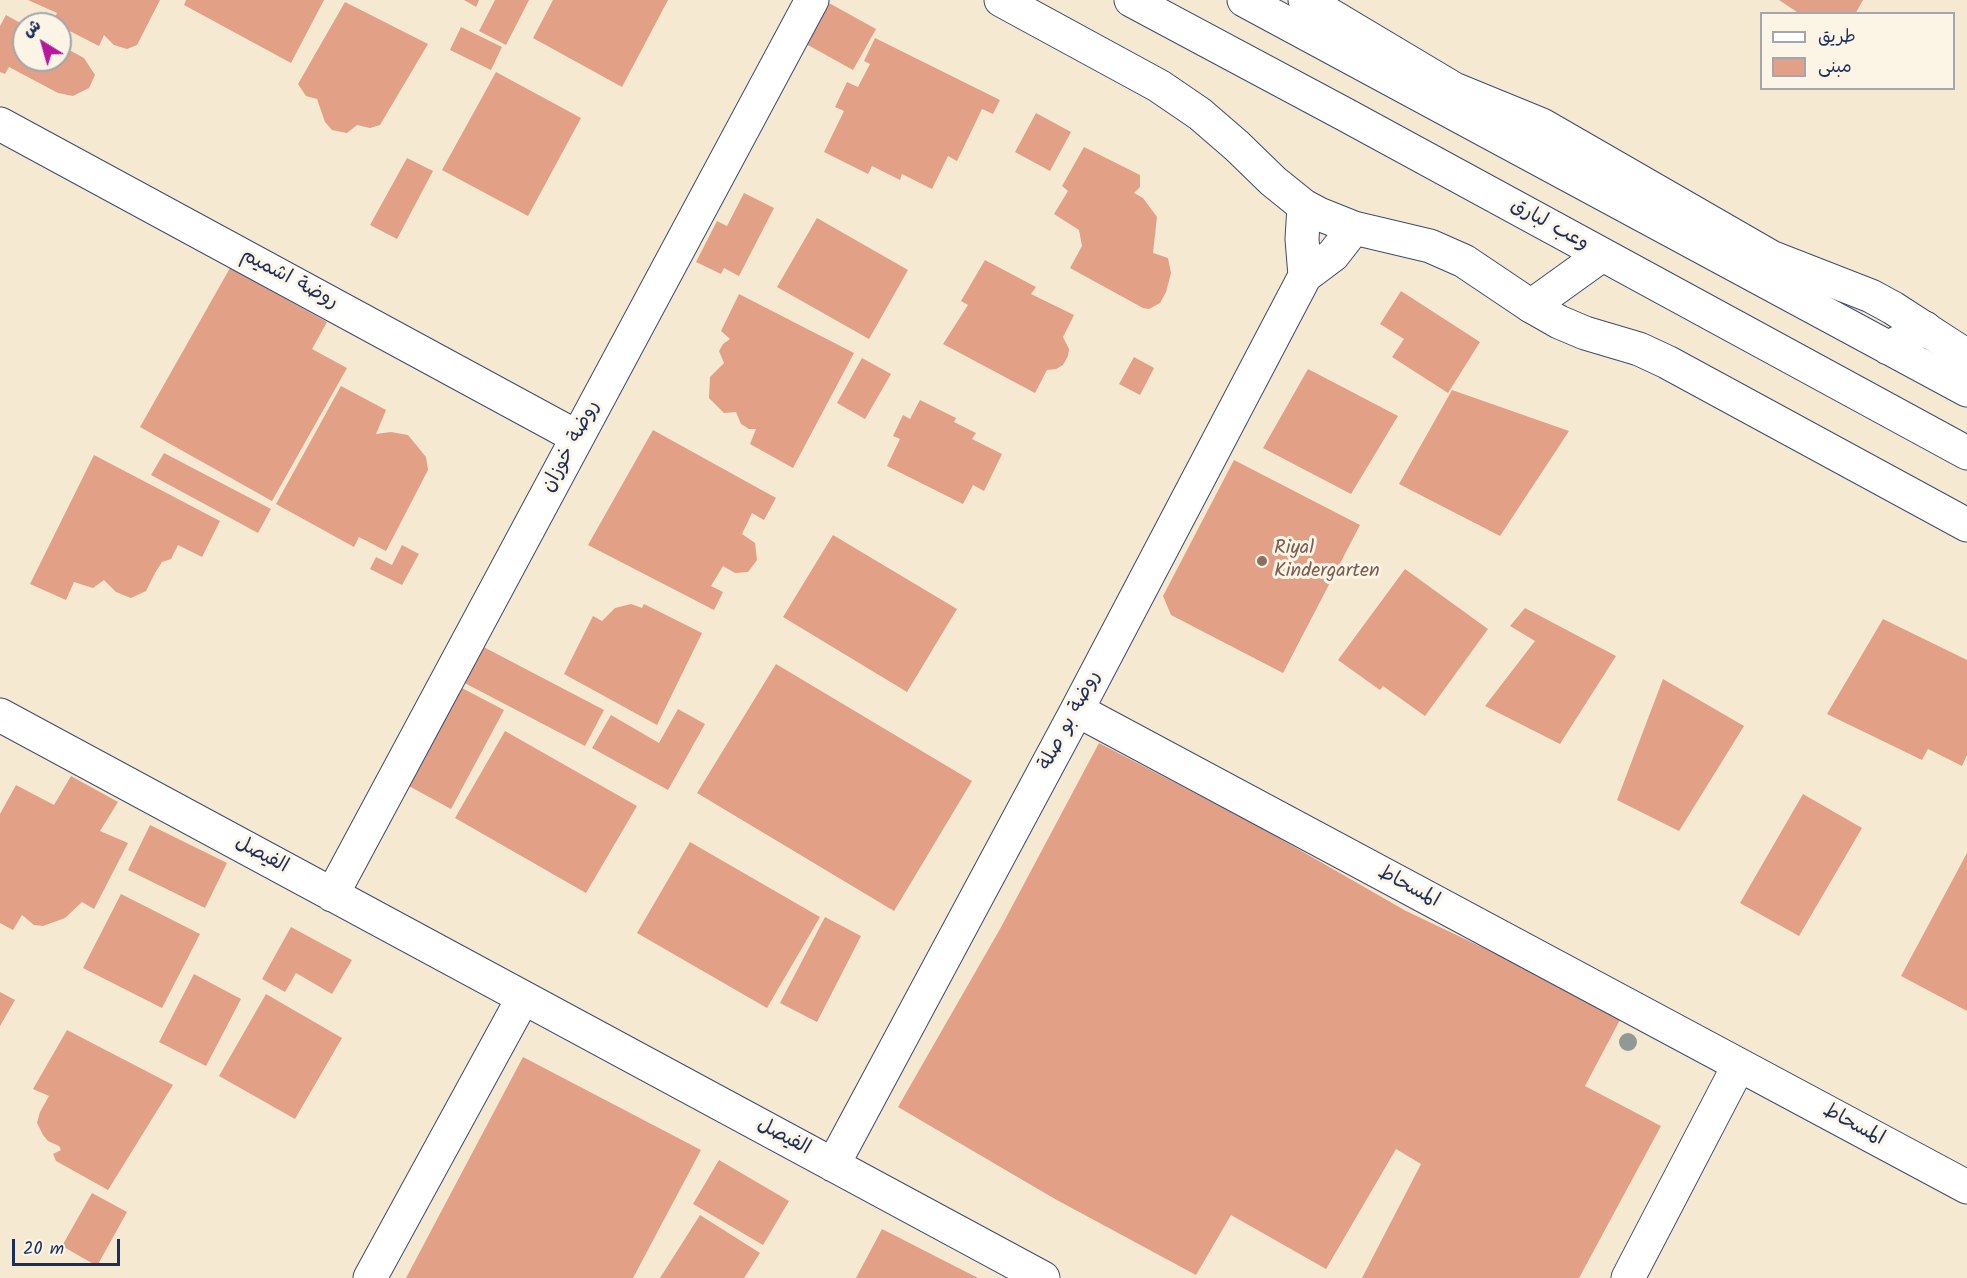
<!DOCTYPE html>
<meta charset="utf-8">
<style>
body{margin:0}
#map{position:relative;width:1967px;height:1278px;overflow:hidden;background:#f6e9d1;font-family:Kalam,"Playpen Sans Arabic",sans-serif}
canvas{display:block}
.legend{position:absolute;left:1760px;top:12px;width:195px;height:78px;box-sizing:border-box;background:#fcf5e5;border:2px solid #a2a6af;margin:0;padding:8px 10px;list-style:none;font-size:18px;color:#1b2f5e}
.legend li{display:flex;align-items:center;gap:12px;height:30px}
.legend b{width:30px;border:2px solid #a2a6af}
.north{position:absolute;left:12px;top:12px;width:60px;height:60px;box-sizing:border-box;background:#fcf5e5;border:2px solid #a2a6af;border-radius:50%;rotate:323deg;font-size:16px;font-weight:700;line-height:24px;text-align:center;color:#1b2f5e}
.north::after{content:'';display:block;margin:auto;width:21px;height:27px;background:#b5179e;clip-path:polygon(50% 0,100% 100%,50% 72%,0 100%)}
.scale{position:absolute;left:12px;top:1239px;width:108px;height:27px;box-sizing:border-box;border:3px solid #1b2f5e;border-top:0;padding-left:8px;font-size:18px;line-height:21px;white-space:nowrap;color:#1b2f5e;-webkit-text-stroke:4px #fcf5e5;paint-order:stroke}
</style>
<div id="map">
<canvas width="1967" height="1278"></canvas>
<ul class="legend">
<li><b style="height:8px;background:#fff"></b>طريق</li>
<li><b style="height:16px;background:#e2a086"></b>مبنى</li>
</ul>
<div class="north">ش</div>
<div class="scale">20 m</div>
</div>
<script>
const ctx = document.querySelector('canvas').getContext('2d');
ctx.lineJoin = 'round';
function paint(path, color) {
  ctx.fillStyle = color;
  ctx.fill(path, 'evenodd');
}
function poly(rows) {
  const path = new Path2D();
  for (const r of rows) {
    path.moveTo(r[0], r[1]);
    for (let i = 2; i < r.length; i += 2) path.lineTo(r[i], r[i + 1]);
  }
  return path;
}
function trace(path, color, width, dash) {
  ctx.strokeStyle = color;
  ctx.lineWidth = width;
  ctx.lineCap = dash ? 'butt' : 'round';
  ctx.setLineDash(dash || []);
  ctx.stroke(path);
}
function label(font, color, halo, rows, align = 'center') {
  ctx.font = font + ' Kalam,"Playpen Sans Arabic",sans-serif';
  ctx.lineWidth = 6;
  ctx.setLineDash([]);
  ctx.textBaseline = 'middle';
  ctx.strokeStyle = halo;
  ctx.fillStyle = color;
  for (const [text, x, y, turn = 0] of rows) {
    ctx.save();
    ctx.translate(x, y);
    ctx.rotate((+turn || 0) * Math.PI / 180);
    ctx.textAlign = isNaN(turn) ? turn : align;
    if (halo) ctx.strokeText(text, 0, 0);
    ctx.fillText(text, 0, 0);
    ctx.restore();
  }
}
paint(poly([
 [28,0,160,0,137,45,127,49,114,45,104,35,99,46,60,26,60,24,53,23,57,13],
 [186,0,324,0,291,63,184,5],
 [464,0,479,0,476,7],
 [495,0,529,0,506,45,479,31],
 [553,0,668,0,622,87,533,38],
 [1779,0,1863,0,1855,14,1800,14],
 [345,2,428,44,380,125,370,128,357,125,347,133,332,130,325,122,317,99,306,96,298,84],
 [829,3,876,29,853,70,806,44],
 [6,15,24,25,24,60,60,60,60,45,84,58,95,75,89,88,73,96,58,93,9,67,5,74,0,72,0,26],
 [461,27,502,47,491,70,450,50],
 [875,38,1000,100,993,114,982,109,957,161,948,156,932,189,902,174,900,180,872,166,868,174,824,152,844,111,835,107,847,82,858,87,870,64,864,61],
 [496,72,581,118,528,216,442,170],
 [1036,113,1071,132,1050,171,1015,152],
 [1084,147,1140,175,1140,187,1134,193,1143,198,1157,217,1153,253,1168,258,1171,273,1166,292,1160,303,1149,309,1143,308,1070,268,1082,246,1079,230,1054,214,1068,191,1062,186],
 [407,158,433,171,397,239,370,225],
 [744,193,774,208,739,276,724,268,721,274,696,262,717,221,727,226],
 [817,218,908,270,869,339,777,287],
 [985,260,1036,287,1031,294,1074,315,1063,337,1069,349,1068,356,1063,365,1056,369,1047,370,1035,393,943,344,968,305,961,301],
 [230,268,327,322,312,349,347,368,272,501,140,427],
 [1401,291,1480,342,1448,393,1392,357,1404,339,1380,324],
 [739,294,854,353,793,468,750,444,756,429,749,429,741,424,736,412,724,413,709,398,710,377,724,363,719,351,723,344,730,339,721,331],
 [1134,357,1154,368,1140,395,1119,384],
 [862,358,891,374,865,419,837,403],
 [1308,369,1398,416,1351,494,1263,448],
 [341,386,386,410,376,434,391,432,408,435,426,457,428,470,386,551,359,537,354,547,276,504],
 [1452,390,1569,431,1500,536,1399,484],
 [920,400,956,418,954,422,976,433,972,439,1002,454,984,491,973,485,963,504,887,466,900,439,893,436,903,415,910,419],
 [653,430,776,498,764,520,752,513,742,534,755,543,757,560,748,572,735,573,723,566,711,586,723,592,714,610,588,545],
 [164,453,271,509,258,533,151,475],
 [94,455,220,521,202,557,178,545,171,559,162,562,155,573,146,591,131,598,116,592,104,580,93,588,74,582,66,600,30,584],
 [1234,460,1360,525,1283,673,1171,615,1163,596],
 [833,535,957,609,907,692,783,617],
 [402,545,419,554,402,585,370,569,376,557,392,565],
 [1405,569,1488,629,1425,716,1383,686,1380,690,1338,660],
 [631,604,642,608,644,604,702,633,657,725,564,674,593,616,602,621,615,608],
 [1525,608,1616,656,1560,744,1485,706,1535,641,1510,626],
 [1883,619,1967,660,1967,755,1962,766,1928,749,1922,760,1827,714],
 [476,643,604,710,585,746,457,679],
 [776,664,972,781,894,911,697,793],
 [1663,679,1744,726,1679,831,1617,800],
 [460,687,504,710,451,809,407,785],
 [678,709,705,724,668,790,592,748,611,715,659,743],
 [505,731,637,806,586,893,455,818],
 [1099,743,1258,826,1406,911,1526,968,1621,1018,1585,1086,1661,1126,1579,1278,1362,1278,1421,1164,1396,1149,1326,1269,1231,1215,1196,1275,1055,1199,898,1107,1000,929],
 [71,776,118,802,100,831,128,843,94,909,82,902,65,918,43,926,34,925,22,915,13,930,0,923,0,814,16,785,54,805],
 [1803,794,1862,828,1799,936,1740,903],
 [150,825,227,863,205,908,128,870],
 [690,842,820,917,767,1008,637,933],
 [1967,853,1967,1011,1901,976],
 [121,894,200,934,162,1008,83,968],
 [825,917,861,936,817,1022,780,1003],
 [291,927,352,960,332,994,296,973,285,992,262,979],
 [194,974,241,999,206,1066,159,1042],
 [0,992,15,1000,0,1026],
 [266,994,342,1038,295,1119,219,1076],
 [67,1030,173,1085,108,1190,56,1161,53,1154,61,1150,59,1146,48,1141,43,1135,37,1123,40,1112,49,1096,33,1089],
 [523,1057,701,1150,633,1278,406,1278],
 [719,1160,789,1201,763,1245,693,1204],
 [92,1193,127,1212,97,1266,62,1246],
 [700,1215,760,1253,744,1278,660,1278],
 [882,1229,978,1278,856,1278]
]), '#e2a086');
const minor = poly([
 [1001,0,1159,86,1200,114,1237,146,1273,181,1304,206,1319,214,1354,228,1430,246,1464,261,1531,306,1559,322,1585,333,1639,349,1667,362,1967,525],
 [1305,0,1454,89,1542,125,1771,257,1871,296,1893,308,1967,356],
 [0,124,577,437],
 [1304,206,1302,239,1305,276],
 [1077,710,1967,1187],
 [0,715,1043,1278],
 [332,895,812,0],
 [833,1165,1077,710,1305,276,1333,255,1354,228],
 [370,1278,523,998],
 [1628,1278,1739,1065]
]);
const tertiary = poly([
 [1131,0,1346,115,1967,453],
 [1244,0,1967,390],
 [1573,144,1613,194],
 [1531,306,1602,255],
 [1888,348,1925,328]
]);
trace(minor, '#3c4b6f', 35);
trace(tertiary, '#3c4b6f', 35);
trace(minor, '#fff', 33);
trace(tertiary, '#fff', 33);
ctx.fillStyle = '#919895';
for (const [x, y] of [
 [1628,1042]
]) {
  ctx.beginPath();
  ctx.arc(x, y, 9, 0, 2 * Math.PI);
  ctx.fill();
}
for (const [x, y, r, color] of [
 [1262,561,6,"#8d6e63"]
]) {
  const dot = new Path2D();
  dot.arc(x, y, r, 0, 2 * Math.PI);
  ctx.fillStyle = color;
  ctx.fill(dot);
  trace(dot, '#fcf5e5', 2);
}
label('20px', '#1b2f5e', '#fcf5e5', [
 ["وعب لبارق",1549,226,29],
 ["روضة اشميم",289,280,28],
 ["روضة خوزان",572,447,-62],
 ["روضة بو صلة",1071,721,-62],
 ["الفيصل",261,856,28],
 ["المسحاط",1408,888,28],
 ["المسحاط",1853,1126,28],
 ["الفيصل",783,1138,28]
]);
label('20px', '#785e54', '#fcf5e5', [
 ["Riyal",1274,550],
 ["Kindergarten",1274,573]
], 'left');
</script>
